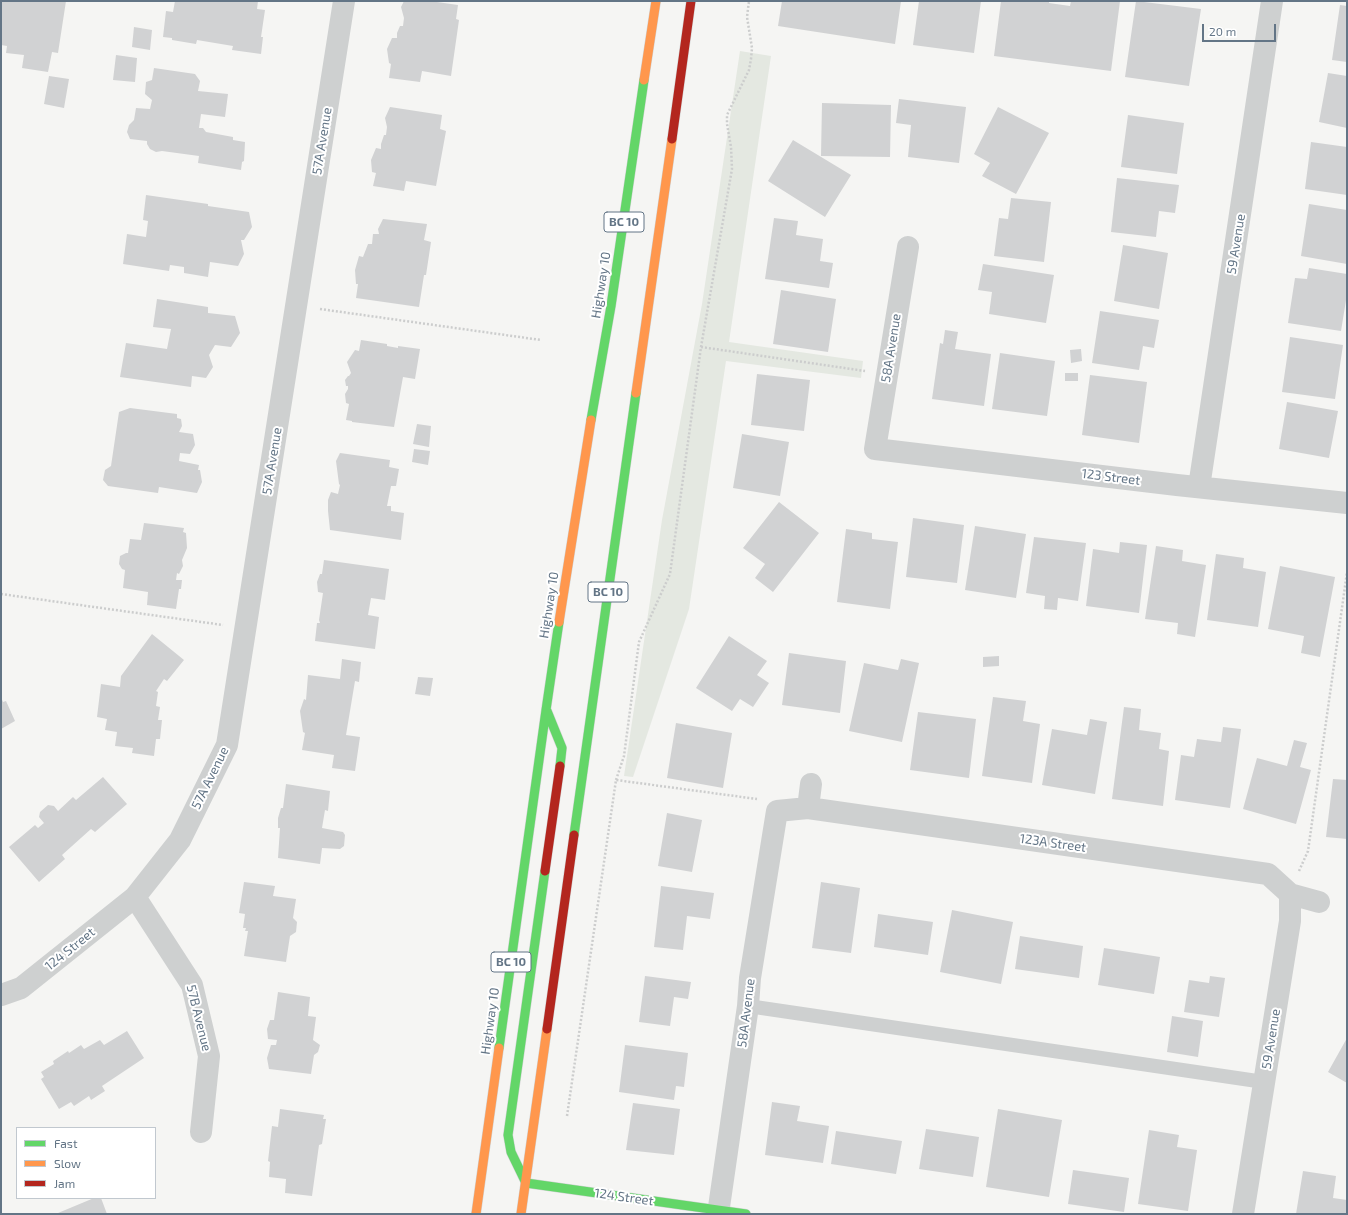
<!DOCTYPE html>
<style>
body{margin:0}
#map{position:relative;width:1348px;height:1215px;overflow:hidden;background:#f5f5f3;font-family:"Exo 2",sans-serif}
canvas{display:block}
.frame{position:absolute;inset:0;border:2px solid #637586;pointer-events:none}
.legend{position:absolute;left:16px;top:1127px;width:140px;height:72px;box-sizing:border-box;background:#fff;border:1px solid #c1c8cf;margin:0;padding:5px 7px;list-style:none;font-size:12px;color:#637586}
.legend li{display:flex;align-items:center;gap:8px;height:20px}
.legend b{width:20px;border:1px solid #c1c8cf}
.scale{position:absolute;left:1202px;top:24px;width:74px;height:18px;box-sizing:border-box;border:2px solid #637586;border-top:0;padding-left:5px;font-size:12px;line-height:14px;white-space:nowrap;color:#637586;-webkit-text-stroke:3px #fff;paint-order:stroke}
</style>
<div id="map">
<canvas width="1348" height="1215"></canvas>
<div class="frame"></div>
<ul class="legend">
<li><b style="height:5px;background:#63d668"></b>Fast</li>
<li><b style="height:5px;background:#ff974d"></b>Slow</li>
<li><b style="height:5px;background:#b3261e"></b>Jam</li>
</ul>
<div class="scale">20 m</div>
</div>
<script>
const ctx = document.querySelector('canvas').getContext('2d');
ctx.lineJoin = 'round';
function paint(path, color) {
  ctx.fillStyle = color;
  ctx.fill(path, 'evenodd');
}
function poly(rows) {
  const path = new Path2D();
  for (const r of rows) {
    path.moveTo(r[0], r[1]);
    for (let i = 2; i < r.length; i += 2) path.lineTo(r[i], r[i + 1]);
  }
  return path;
}
function trace(path, color, width, dash) {
  ctx.strokeStyle = color;
  ctx.lineWidth = width;
  ctx.lineCap = dash ? 'butt' : 'round';
  ctx.setLineDash(dash || []);
  ctx.stroke(path);
}
function label(font, color, halo, rows, align = 'center') {
  ctx.font = font + ' "Exo 2",sans-serif';
  ctx.lineWidth = 4;
  ctx.setLineDash([]);
  ctx.textBaseline = 'middle';
  ctx.strokeStyle = halo;
  ctx.fillStyle = color;
  for (const [text, x, y, turn = 0] of rows) {
    ctx.save();
    ctx.translate(x, y);
    ctx.rotate((+turn || 0) * Math.PI / 180);
    ctx.textAlign = isNaN(turn) ? turn : align;
    if (halo) ctx.strokeText(text, 0, 0);
    ctx.fillText(text, 0, 0);
    ctx.restore();
  }
}
paint(poly([
 [740,51,771,56,729,342,863,361,861,378,726,361,689,609,633,777,624,776,662,520,702,304]
]), '#e4e8e1');
paint(poly([
 [1,1,66,1,58,53,52,52,48,72,22,68,24,55,6,53,7,46,1,45],
 [175,1,258,1,257,9,265,10,261,37,263,37,261,54,232,50,233,46,197,40,196,44,172,40,172,38,163,37,166,11,173,12],
 [404,1,430,1,458,5,456,19,459,20,451,76,422,71,420,82,389,78,391,64,389,63,387,49,392,38,397,38,397,33,400,26,403,26,404,18,401,7],
 [782,1,901,1,895,44,778,26],
 [919,1,981,1,974,53,913,45],
 [1001,1,1049,1,1049,3,1070,6,1071,1,1120,1,1111,71,994,56],
 [1136,1,1201,9,1189,86,1125,77],
 [1340,5,1347,6,1347,62,1332,60],
 [134,27,152,30,150,50,132,47],
 [116,55,137,58,135,82,113,80],
 [154,68,195,74,200,81,198,91,228,94,225,117,201,114,199,128,203,128,206,132,233,137,233,140,245,142,244,161,242,162,241,170,198,163,199,156,162,151,156,152,150,149,147,144,147,141,130,139,127,132,129,125,134,120,136,108,150,109,152,100,145,94,146,82,152,80],
 [1328,73,1347,76,1347,128,1319,122],
 [49,76,69,79,64,108,44,104],
 [899,99,966,107,959,163,908,157,911,125,896,123],
 [822,103,891,105,890,157,821,156],
 [390,107,442,115,440,129,446,131,436,186,406,181,404,191,373,186,376,173,372,172,371,160,376,148,381,149,381,144,384,135,386,135,387,127,385,118],
 [998,107,1049,133,1016,194,982,176,990,163,974,154],
 [1128,115,1184,123,1177,174,1121,167],
 [793,140,851,175,825,217,768,181],
 [1311,142,1347,147,1347,195,1305,189],
 [1117,178,1179,185,1175,213,1159,211,1156,237,1111,232],
 [146,195,208,204,208,206,249,212,252,227,244,240,241,240,244,254,238,266,210,262,208,277,184,273,184,267,170,265,169,271,123,264,127,234,146,237,148,221,143,220],
 [1011,198,1051,202,1044,262,994,256,999,218,1008,219],
 [1309,204,1347,210,1347,264,1301,256],
 [774,218,798,221,796,235,823,239,820,261,833,263,829,288,765,279],
 [383,219,427,224,424,240,431,242,426,275,424,275,419,307,356,298,358,284,356,284,355,270,359,256,363,257,368,244,372,244,373,234,379,234,378,229],
 [1123,245,1168,253,1159,309,1114,301],
 [983,264,1054,275,1046,323,989,314,992,292,978,290],
 [1309,268,1347,274,1347,294,1341,331,1288,323,1295,278,1307,279],
 [781,290,836,299,828,352,773,344],
 [157,299,208,307,208,313,235,316,240,333,231,347,215,345,209,355,213,367,206,378,192,376,191,387,120,377,126,343,167,349,171,329,153,327],
 [1100,311,1159,320,1154,348,1143,346,1139,370,1092,363],
 [945,330,958,332,955,349,991,354,984,406,932,399,940,343,943,344],
 [1290,337,1343,345,1335,399,1282,392],
 [361,340,387,344,387,346,398,348,398,346,420,349,415,379,403,377,394,427,352,422,352,421,346,420,349,404,346,403,345,394,348,389,348,386,346,386,345,380,348,376,349,376,351,373,347,362,355,350,359,351],
 [1081,349,1082,361,1071,363,1070,350],
 [1000,353,1055,361,1047,416,992,409],
 [1065,373,1078,373,1078,381,1065,381],
 [757,374,810,380,804,431,751,425],
 [1090,375,1147,382,1139,443,1082,435],
 [1287,402,1338,411,1329,458,1279,449],
 [130,408,177,414,177,418,181,419,182,426,179,432,193,434,195,445,190,454,180,453,179,461,199,465,198,470,200,470,202,482,197,493,159,487,158,493,108,486,103,480,105,470,111,466,119,412],
 [417,424,431,426,429,447,413,444],
 [742,434,789,442,780,496,733,488],
 [414,449,430,451,428,465,412,462],
 [340,453,390,460,389,467,399,469,396,486,391,486,387,506,391,506,391,511,404,513,401,540,330,530,328,511,328,500,331,492,338,494,340,485,339,484,336,461],
 [779,502,819,533,773,592,755,578,765,564,743,548],
 [913,518,964,525,957,583,906,577],
 [144,523,184,528,183,532,186,533,187,548,182,560,183,566,179,574,177,573,176,580,182,580,181,589,179,589,176,609,147,605,148,592,123,588,125,570,122,569,119,564,120,556,126,553,128,553,130,539,141,540],
 [975,526,1026,534,1016,598,965,590],
 [846,529,872,533,872,539,898,542,890,609,837,602],
 [1034,537,1086,543,1078,601,1058,598,1057,610,1044,609,1045,596,1026,593],
 [1120,542,1147,545,1139,613,1086,606,1093,549,1119,553],
 [1156,546,1183,550,1182,561,1206,565,1195,637,1177,634,1178,623,1145,619],
 [1216,554,1244,558,1243,568,1266,572,1258,627,1207,620],
 [324,560,389,569,385,600,371,598,368,615,379,617,375,649,315,641,317,623,320,623,319,620,323,593,318,592,317,582,320,574,322,574],
 [1280,566,1335,577,1320,657,1301,653,1304,636,1268,629],
 [152,634,184,660,167,681,164,679,156,691,158,692,156,706,160,707,158,720,162,720,160,739,156,739,154,756,132,753,133,748,115,746,117,732,105,730,107,719,97,717,101,684,120,687,121,676],
 [729,636,767,661,757,675,769,683,753,707,740,699,732,711,696,688],
 [789,653,846,661,840,713,782,705],
 [999,656,999,666,983,667,983,657],
 [342,659,361,662,359,682,355,681,346,735,360,737,355,771,332,768,334,755,302,750,305,733,303,732,300,711,304,699,306,700,308,675,340,679],
 [901,659,919,663,902,742,849,731,864,663,898,670],
 [418,677,433,678,430,696,415,694],
 [1,697,3,702,6,701,15,721,1,729],
 [993,697,1026,701,1023,721,1040,724,1032,783,982,776],
 [1124,707,1141,709,1139,730,1161,733,1159,749,1169,751,1163,806,1112,799],
 [918,712,976,719,969,778,910,770],
 [1090,719,1107,722,1095,794,1042,785,1052,729,1087,735],
 [676,723,732,733,723,788,667,778],
 [1223,727,1241,729,1230,808,1175,800,1181,755,1194,757,1197,739,1221,742],
 [1294,740,1307,743,1300,767,1311,770,1296,824,1243,809,1257,758,1287,766],
 [103,777,127,804,95,832,91,829,62,855,65,859,39,882,9,847,35,825,38,828,44,823,39,817,40,812,48,805,54,806,58,811,73,797,76,800],
 [1333,779,1347,780,1347,839,1326,837],
 [286,784,330,791,328,811,325,810,322,828,343,832,345,835,344,846,340,849,322,848,320,864,278,858,280,828,278,828,278,818,281,808,283,808],
 [667,813,702,820,692,872,658,866],
 [244,882,275,886,273,896,296,899,293,918,297,922,296,932,290,936,286,962,244,956,248,931,245,931,246,928,243,928,245,914,239,913],
 [821,882,860,888,851,953,812,948],
 [661,886,714,893,710,919,687,916,683,950,654,947],
 [952,910,1013,922,1001,984,940,972],
 [878,914,933,922,928,955,874,947],
 [1020,936,1083,946,1079,978,1015,969],
 [1104,948,1160,957,1154,994,1098,985],
 [645,976,691,982,688,999,674,997,670,1026,639,1022],
 [1210,976,1225,978,1219,1017,1184,1012,1189,980,1209,983],
 [278,992,310,997,308,1016,316,1017,313,1040,320,1045,318,1052,314,1055,311,1074,269,1069,267,1058,271,1045,276,1045,277,1040,268,1039,267,1029,270,1020,274,1020],
 [1172,1016,1203,1021,1198,1057,1167,1052],
 [127,1031,144,1058,102,1086,105,1091,91,1100,89,1096,74,1106,71,1102,59,1109,41,1079,44,1077,41,1072,54,1064,53,1061,68,1051,69,1053,81,1045,84,1049,100,1040,104,1045],
 [1347,1038,1347,1083,1328,1072],
 [625,1045,688,1053,684,1087,676,1086,674,1100,619,1092],
 [772,1102,800,1106,797,1121,829,1126,823,1163,765,1155],
 [633,1103,680,1109,674,1155,626,1150],
 [280,1109,324,1115,323,1119,326,1119,322,1144,319,1145,312,1196,285,1193,286,1179,269,1177,270,1162,268,1161,272,1126,278,1127],
 [998,1109,1062,1120,1049,1197,986,1187],
 [926,1129,979,1137,973,1177,919,1169],
 [1149,1130,1179,1135,1177,1147,1197,1150,1188,1211,1138,1204],
 [836,1131,902,1141,896,1174,831,1164],
 [1073,1170,1129,1178,1124,1212,1068,1204],
 [1303,1171,1336,1176,1333,1198,1347,1200,1347,1214,1296,1214],
 [94,1198,101,1198,107,1214,59,1214,58,1213]
]), '#d1d2d3');
const fast = poly([
 [591,420,611,306,644,80],
 [547,711,562,748,560,766],
 [574,835,636,393],
 [499,1048,546,710,559,622],
 [526,1183,746,1214],
 [526,1183,511,1152,508,1135,545,871]
]);
const slow = poly([
 [644,80,656,1],
 [636,393,672,139],
 [559,622,591,420],
 [476,1214,499,1048],
 [521,1214,547,1029]
]);
const jam = poly([
 [672,139,691,1],
 [545,871,560,766],
 [547,1029,574,835]
]);
trace(fast, '#d0d2d3', 10);
trace(slow, '#d0d2d3', 10);
trace(jam, '#d0d2d3', 10);
trace(poly([
 [320,309,541,340],
 [701,347,865,371],
 [1,594,223,625],
 [616,780,624,756,639,642,670,574,701,347,732,169,731,147,727,124,727,115,749,70,751,59,752,48,747,17,749,1],
 [1299,871,1308,851,1347,572],
 [567,1116,616,780,757,799]
]), '#cccdcd', 2.5, [2, 2]);
trace(poly([
 [748,1006,1264,1082]
]), '#ced0d0', 14);
trace(poly([
 [908,247,875,449,1177,485,1347,503],
 [1199,487,1272,1],
 [808,808,811,784],
 [135,897,192,985,209,1056,201,1132],
 [1,995,21,988,135,897,180,840,227,745,344,1],
 [718,1214,748,1006,750,978,777,811,808,808,1268,874,1290,894,1319,902],
 [1243,1214,1290,921,1290,894]
]), '#ced0d0', 22);
trace(fast, '#63d668', 9);
trace(slow, '#ff974d', 9);
trace(jam, '#b3261e', 9);
for (const [x, y, w] of [
 [624,222,40],
 [608,592,40],
 [511,962,40]
]) {
  const box = new Path2D();
  box.roundRect(x - w / 2, y - 10, w, 20, 3);
  ctx.fillStyle = '#fff';
  ctx.fill(box);
  trace(box, '#637586', 1);
}
label('bold 12px', '#637586', null, [
 ["BC 10",624,222],
 ["BC 10",608,592],
 ["BC 10",511,962]
]);
label('13px', '#637586', '#fff', [
 ["57A Avenue",322,141,-81],
 ["59 Avenue",1236,244,-81],
 ["Highway 10",601,285,-81],
 ["58A Avenue",891,348,-81],
 ["57A Avenue",272,461,-81],
 ["123 Street",1111,477,7],
 ["Highway 10",549,605,-81],
 ["57A Avenue",210,778,-64],
 ["123A Street",1053,843,8],
 ["124 Street",70,949,-39],
 ["58A Avenue",746,1013,-83],
 ["57B Avenue",199,1018,76],
 ["Highway 10",490,1021,-82],
 ["59 Avenue",1271,1039,-81],
 ["124 Street",624,1197,8]
]);
</script>
